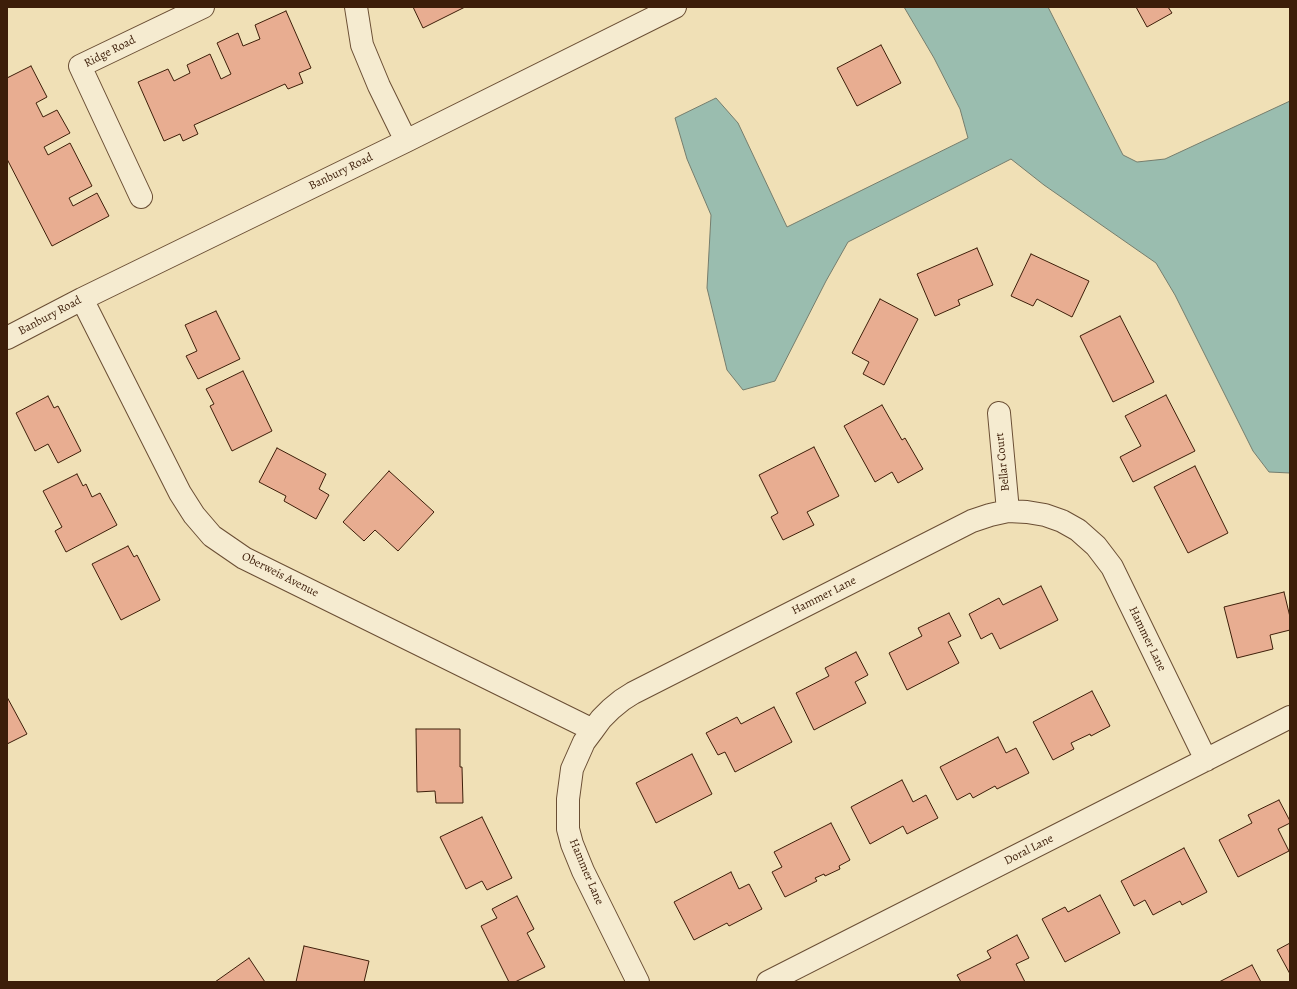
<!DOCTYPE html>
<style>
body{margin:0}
#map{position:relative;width:1297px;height:989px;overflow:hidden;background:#f0e0b6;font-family:Alegreya,serif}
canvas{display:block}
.frame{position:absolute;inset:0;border:8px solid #3d1e09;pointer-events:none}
</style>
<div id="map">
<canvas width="1297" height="989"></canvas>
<div class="frame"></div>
</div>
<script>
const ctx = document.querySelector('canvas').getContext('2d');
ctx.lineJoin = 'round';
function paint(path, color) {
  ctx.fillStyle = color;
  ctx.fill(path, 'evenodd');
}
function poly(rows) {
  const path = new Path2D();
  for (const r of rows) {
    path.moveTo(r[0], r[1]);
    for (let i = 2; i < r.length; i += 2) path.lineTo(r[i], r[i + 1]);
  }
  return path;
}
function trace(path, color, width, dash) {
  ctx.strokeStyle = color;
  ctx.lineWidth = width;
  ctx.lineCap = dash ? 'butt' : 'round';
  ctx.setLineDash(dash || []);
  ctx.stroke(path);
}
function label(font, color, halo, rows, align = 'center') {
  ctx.font = font + ' Alegreya,serif';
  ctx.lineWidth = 3.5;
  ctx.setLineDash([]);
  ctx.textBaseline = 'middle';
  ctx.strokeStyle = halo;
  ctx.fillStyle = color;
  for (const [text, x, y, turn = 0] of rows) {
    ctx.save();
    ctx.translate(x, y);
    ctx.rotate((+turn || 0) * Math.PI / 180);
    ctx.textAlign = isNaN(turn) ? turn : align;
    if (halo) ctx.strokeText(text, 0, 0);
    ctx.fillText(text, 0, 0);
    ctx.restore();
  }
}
const water = poly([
 [904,7,1048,7,1123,155,1137,162,1165,159,1290,101,1290,473,1269,472,1253,451,1175,295,1156,263,1044,185,1011,159,848,242,826,281,775,381,743,390,727,370,707,288,711,215,687,159,675,118,716,98,738,123,787,227,968,138,960,109,934,58,904,7]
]);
paint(water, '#9abdaf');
trace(water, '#757d6d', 1);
const building = poly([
 [413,7,465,7,423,28,413,7],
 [1136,7,1168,7,1172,13,1147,27,1136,7],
 [286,11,311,68,299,73,303,83,288,89,285,84,194,125,198,134,183,141,180,134,164,141,138,82,168,69,174,81,190,73,187,65,210,54,221,79,231,74,217,43,238,33,243,46,260,39,255,25,286,11],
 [881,45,901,83,857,106,837,68,881,45],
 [31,66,47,97,36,103,43,117,57,110,70,133,44,147,48,155,70,143,92,186,69,198,73,206,97,193,109,216,52,246,7,159,7,78,31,66],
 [977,248,993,285,958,300,960,305,935,316,917,274,977,248],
 [1031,254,1089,281,1072,317,1037,299,1033,306,1011,296,1031,254],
 [880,299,918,319,884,385,863,374,869,362,852,353,880,299],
 [216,311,240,359,198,379,186,356,197,351,185,325,216,311],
 [1120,316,1154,382,1113,402,1080,336,1120,316],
 [243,371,272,431,232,451,210,406,214,404,206,389,243,371],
 [1166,395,1195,451,1133,482,1120,457,1141,446,1125,416,1166,395],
 [48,396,54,408,58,406,81,451,58,463,48,444,35,451,16,413,48,396],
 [882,405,902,440,905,438,923,469,898,483,892,472,875,482,844,426,882,405],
 [814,447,839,496,807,512,814,525,783,540,771,517,778,513,759,475,814,447],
 [277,448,326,474,319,489,329,495,316,519,284,501,286,496,259,482,277,448],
 [1195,466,1228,533,1188,553,1154,487,1195,466],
 [389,471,434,512,398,551,375,530,364,541,343,522,389,471],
 [77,474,83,486,86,484,92,497,100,493,117,525,66,552,55,531,62,527,43,491,77,474],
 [128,546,134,557,137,555,160,600,121,620,92,564,128,546],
 [1041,586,1058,620,1000,649,992,633,981,639,969,614,999,598,1003,605,1041,586],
 [1284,592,1290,617,1290,630,1270,635,1273,649,1237,658,1224,607,1284,592],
 [949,613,961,636,948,642,959,663,907,690,889,653,922,636,918,628,949,613],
 [856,652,868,675,855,682,866,703,814,730,796,693,829,676,825,668,856,652],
 [1092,691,1110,726,1091,736,1090,734,1071,743,1074,749,1053,760,1033,722,1092,691],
 [7,697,27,734,7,744,7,697],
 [774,707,792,742,735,772,725,752,718,755,706,733,737,717,741,724,774,707],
 [416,729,460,729,460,767,462,767,463,803,436,803,435,791,417,792,416,729],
 [998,737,1006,753,1016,748,1029,773,997,789,995,786,973,798,970,793,957,800,940,767,998,737],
 [692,754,712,794,656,823,636,783,692,754],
 [902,780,913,802,926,795,938,818,907,834,903,826,870,844,851,807,902,780],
 [1279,800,1290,821,1290,823,1278,829,1289,851,1238,877,1219,840,1252,823,1248,815,1279,800],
 [482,817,512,878,487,890,482,881,466,889,440,837,482,817],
 [831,823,850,860,839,866,840,869,825,876,824,874,815,878,817,881,785,897,772,872,782,867,774,852,831,823],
 [1184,848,1207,892,1182,905,1180,901,1153,915,1145,900,1134,906,1121,881,1184,848],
 [731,872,739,889,749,884,762,909,729,926,727,923,694,940,674,902,731,872],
 [1100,895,1120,933,1065,962,1042,919,1065,907,1068,912,1100,895],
 [517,896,534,929,527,933,545,967,515,982,509,982,481,926,497,918,492,909,517,896],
 [1017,935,1029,958,1016,964,1025,982,961,982,957,975,991,958,987,951,1017,935],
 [1290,943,1290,974,1277,950,1290,943],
 [304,946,369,961,364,982,296,982,304,946],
 [249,958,265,982,215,982,249,958],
 [1252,965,1261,982,1219,982,1252,965]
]);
paint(building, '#e8ad91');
trace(building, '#3d1e09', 1);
const minor = poly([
 [356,7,362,45,379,86,406,141],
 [141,197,80,66,203,7],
 [82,299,180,493,194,515,212,536,244,558,593,730],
 [7,338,82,299,406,141,675,7],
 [999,413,1008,511],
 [638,982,583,871,572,844,568,829,568,799,572,769,584,742,593,730,601,719,611,709,622,700,633,693,972,521,990,515,1008,511,1027,512,1045,515,1062,521,1078,530,1096,546,1112,567,1206,760],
 [768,982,1290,717]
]);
trace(minor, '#6a4e34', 24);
trace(minor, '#f5ebd0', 22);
label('12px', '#3d1e09', '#f5ebd0', [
 ["Ridge Road",110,52,-27],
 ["Banbury Road",341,172,-26],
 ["Banbury Road",50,316,-28],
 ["Bellar Court",1003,462,-96],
 ["Oberweis Avenue",280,575,27],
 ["Hammer Lane",824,596,-27],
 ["Hammer Lane",1147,639,64],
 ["Doral Lane",1029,850,-27],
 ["Hammer Lane",586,872,67]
]);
</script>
